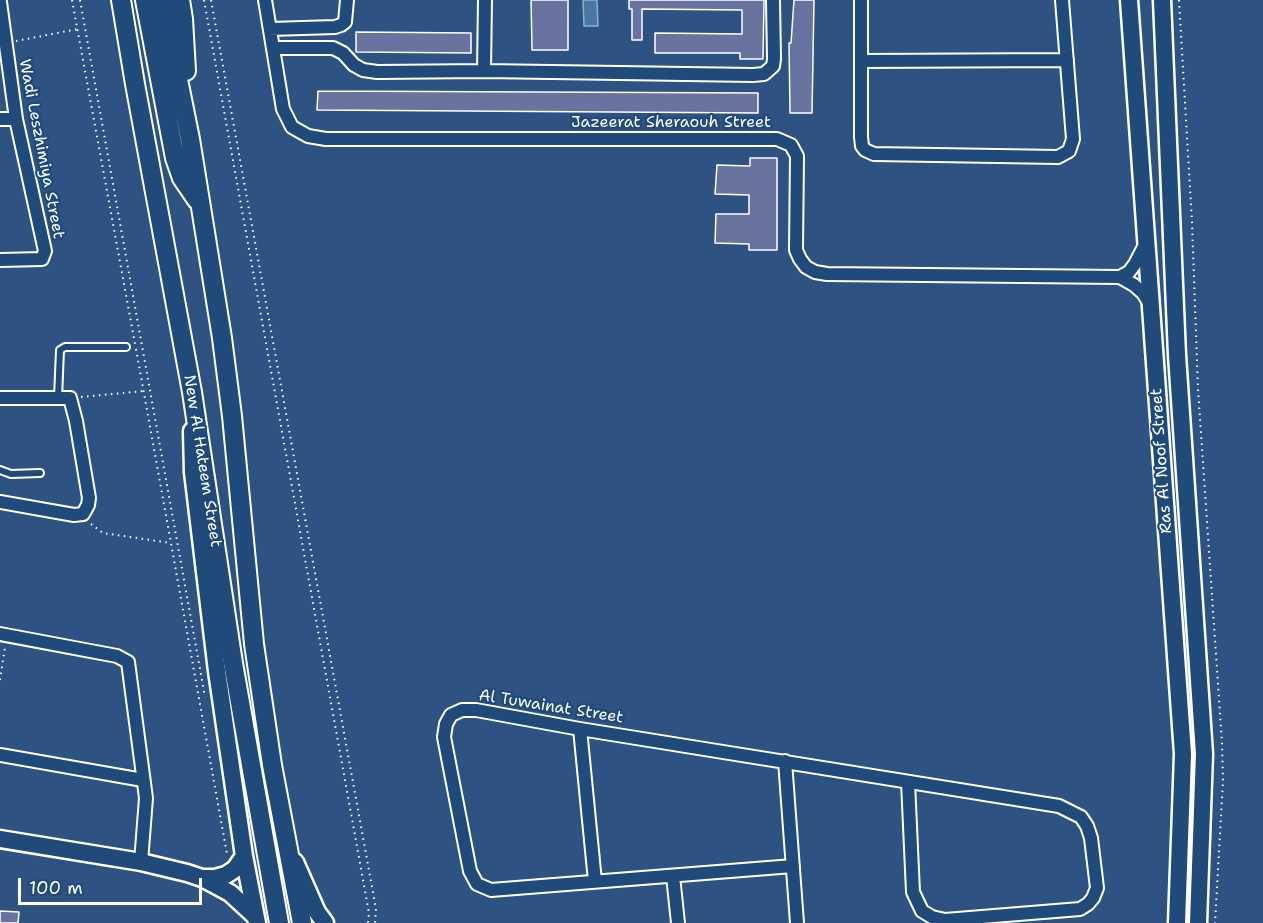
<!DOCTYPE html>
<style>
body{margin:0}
#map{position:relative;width:1263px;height:923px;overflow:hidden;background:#2e5281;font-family:"Shantell Sans",sans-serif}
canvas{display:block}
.scale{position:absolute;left:18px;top:878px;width:184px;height:27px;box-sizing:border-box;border:3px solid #fff;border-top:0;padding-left:8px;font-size:18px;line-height:21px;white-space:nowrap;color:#fff;-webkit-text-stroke:4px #1f4a7a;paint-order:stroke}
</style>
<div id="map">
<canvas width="1263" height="923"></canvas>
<div class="scale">100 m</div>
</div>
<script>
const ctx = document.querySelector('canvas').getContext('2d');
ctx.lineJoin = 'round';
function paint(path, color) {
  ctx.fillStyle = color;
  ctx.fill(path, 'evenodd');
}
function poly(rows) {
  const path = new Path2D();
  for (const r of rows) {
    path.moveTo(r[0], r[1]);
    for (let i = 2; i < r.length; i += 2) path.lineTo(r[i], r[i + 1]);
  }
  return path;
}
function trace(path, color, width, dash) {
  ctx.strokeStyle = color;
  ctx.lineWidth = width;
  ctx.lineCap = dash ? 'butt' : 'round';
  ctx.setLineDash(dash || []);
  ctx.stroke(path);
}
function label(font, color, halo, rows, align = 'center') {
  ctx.font = font + ' "Shantell Sans",sans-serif';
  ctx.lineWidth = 4.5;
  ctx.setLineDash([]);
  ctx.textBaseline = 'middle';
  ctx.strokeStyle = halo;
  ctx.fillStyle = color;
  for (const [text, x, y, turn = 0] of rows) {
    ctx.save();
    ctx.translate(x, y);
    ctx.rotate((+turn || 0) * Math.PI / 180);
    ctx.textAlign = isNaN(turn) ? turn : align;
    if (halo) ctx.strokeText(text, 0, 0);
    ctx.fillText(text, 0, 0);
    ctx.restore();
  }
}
const water = poly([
 [583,0,597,0,598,26,584,26,583,0]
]);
paint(water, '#4779a4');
trace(water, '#91afc8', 1.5);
const building = poly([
 [531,0,568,0,568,50,532,50,531,0],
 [629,0,764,0,763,59,740,59,740,53,655,53,655,33,742,34,742,10,642,9,642,40,632,40,632,9,629,9,629,0],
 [794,0,814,0,812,113,790,113,789,43,791,43,794,0],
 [356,32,471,33,471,53,356,52,356,32],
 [318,91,758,93,758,113,317,110,318,91],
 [750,158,777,158,777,250,749,250,749,244,715,243,716,214,749,214,749,195,715,194,717,165,750,166,750,158],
 [0,911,19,912,18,923,0,923,0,911]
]);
paint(building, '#68749f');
trace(building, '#fff', 1.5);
const lane = poly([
 [58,398,60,350,65,347,126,347],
 [0,470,11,474,40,473]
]);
const street = poly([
 [265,0,283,109,292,127,308,136,326,139,777,139,791,145,797,156,796,250,800,259,806,267,815,272,827,274,1120,277,1134,285,1143,293,1150,304],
 [861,0,861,137,862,146,865,150,874,154,1058,157,1069,151,1073,139,1062,0],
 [0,2,16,119,45,251,42,259,0,260],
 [270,29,335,27,341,25,345,22,347,0],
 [273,48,333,48,343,53,354,65,363,70,377,72,484,71,753,75,764,74,773,66,774,59,773,0],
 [861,61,1067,60],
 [484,71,485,0],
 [0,119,16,119],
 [1120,277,1129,272,1135,264,1146,243],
 [0,398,70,398,76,421,89,498,88,505,83,514,74,515,0,502],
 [0,634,117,656,128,662,146,798,141,862],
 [580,729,595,881],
 [0,755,143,780],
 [785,761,797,923],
 [793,866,491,890,477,884,470,871,444,737,446,724,451,715,462,710,476,710,580,729,1059,806,1081,817,1087,826,1091,838,1097,888,1093,898,1088,904,1080,909,945,920,932,917,922,911,913,892,908,782],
 [673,876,678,923]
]);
const secondary = poly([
 [1129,0,1183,754,1177,923],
 [1162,0,1177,355,1204,754,1198,923],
 [192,431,193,472,217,671,244,856,257,923],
 [0,839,141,862,187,873,202,878,230,893,255,916],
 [295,862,317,912,325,923],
 [203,878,215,878,226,875,235,869,244,856]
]);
const primary = poly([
 [121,0,135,84,192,392,233,663,279,923],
 [145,0,175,158,182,178,197,200],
 [162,0,190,139,222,338,232,416,254,644,272,765,302,923],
 [180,0,183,19,186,71]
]);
trace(lane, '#fff', 10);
trace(street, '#fff', 16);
trace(secondary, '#fff', 21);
trace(primary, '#fff', 22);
trace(poly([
 [72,0,135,344],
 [80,0,205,697],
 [204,0,369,913,368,923],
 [211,0,376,909,375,923],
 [1179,0,1192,222,1198,389,1222,743,1223,781,1215,923],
 [16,41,78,29],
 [136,349,227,854],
 [81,397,144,391],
 [91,524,103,533,171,543],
 [0,680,5,647]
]), '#fff', 2, [1.5, 4.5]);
trace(lane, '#1f4a7a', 6);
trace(street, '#1f4a7a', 12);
trace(secondary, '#1f4a7a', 16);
trace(primary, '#1f4a7a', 18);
label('16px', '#fff', '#1f4a7a', [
 ["Jazeerat Sheraouh Street",671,123],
 ["Wadi Leszhimiya Street",41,149,79],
 ["New Al Hateem Street",202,461,81],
 ["Ras Al Noof Street",1162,461,-94],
 ["Al Tuwainat Street",551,707,9]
]);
</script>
